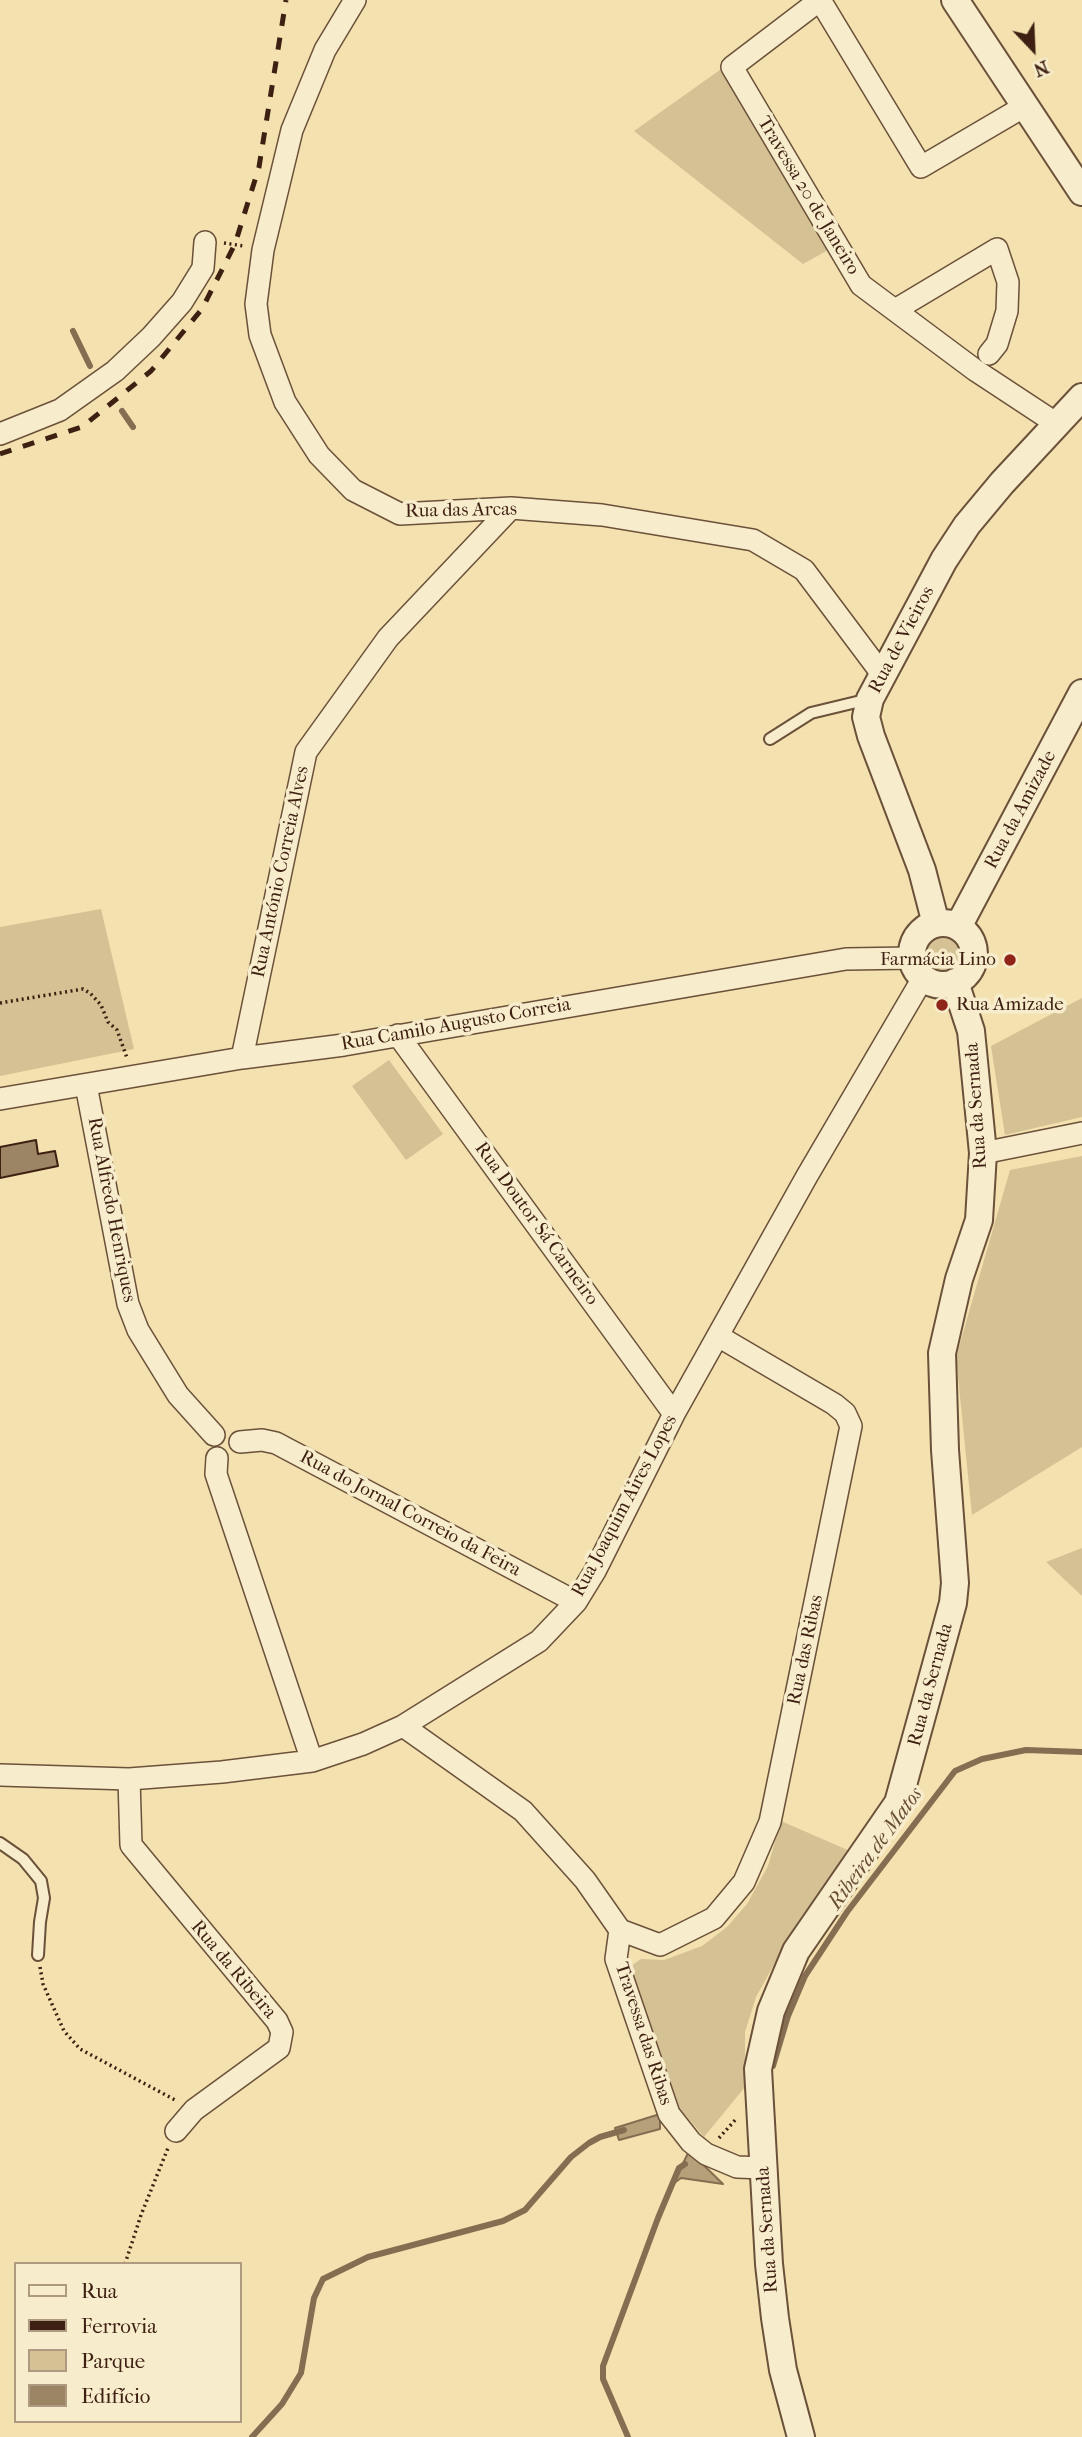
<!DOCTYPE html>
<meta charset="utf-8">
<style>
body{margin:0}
#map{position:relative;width:1082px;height:2437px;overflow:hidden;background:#f3e2af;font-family:"IM FELL French Canon",serif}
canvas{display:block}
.legend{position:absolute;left:14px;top:2262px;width:228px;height:161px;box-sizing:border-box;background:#f7eccb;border:2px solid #ad9a81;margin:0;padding:9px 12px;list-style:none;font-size:21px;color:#3e2013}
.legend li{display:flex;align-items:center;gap:14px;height:35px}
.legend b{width:35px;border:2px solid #ad9a81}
.north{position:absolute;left:998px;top:14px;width:70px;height:70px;-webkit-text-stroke:5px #f7eccb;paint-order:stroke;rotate:157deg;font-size:19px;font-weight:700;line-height:28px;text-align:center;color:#3e2013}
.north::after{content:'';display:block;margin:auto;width:24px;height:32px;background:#3e2013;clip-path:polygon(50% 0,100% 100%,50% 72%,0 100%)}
</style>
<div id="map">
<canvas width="1082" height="2437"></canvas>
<ul class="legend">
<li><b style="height:9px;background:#f7eccb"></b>Rua</li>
<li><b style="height:9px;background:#3e2013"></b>Ferrovia</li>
<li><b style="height:19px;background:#d4c194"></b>Parque</li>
<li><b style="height:19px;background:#9c8564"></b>Edifício</li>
</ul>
<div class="north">N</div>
</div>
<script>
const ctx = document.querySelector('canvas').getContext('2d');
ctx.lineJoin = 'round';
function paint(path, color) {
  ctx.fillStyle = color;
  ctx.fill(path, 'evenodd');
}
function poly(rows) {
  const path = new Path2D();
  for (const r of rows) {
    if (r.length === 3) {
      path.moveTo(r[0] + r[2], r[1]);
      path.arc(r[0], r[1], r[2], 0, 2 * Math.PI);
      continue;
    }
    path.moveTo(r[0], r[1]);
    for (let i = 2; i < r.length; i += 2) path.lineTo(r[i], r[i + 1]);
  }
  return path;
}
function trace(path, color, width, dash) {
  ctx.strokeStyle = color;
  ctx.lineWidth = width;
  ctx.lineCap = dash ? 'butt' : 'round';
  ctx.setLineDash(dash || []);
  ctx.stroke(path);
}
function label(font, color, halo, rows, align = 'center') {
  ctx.font = font + ' "IM FELL French Canon",serif';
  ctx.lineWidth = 7;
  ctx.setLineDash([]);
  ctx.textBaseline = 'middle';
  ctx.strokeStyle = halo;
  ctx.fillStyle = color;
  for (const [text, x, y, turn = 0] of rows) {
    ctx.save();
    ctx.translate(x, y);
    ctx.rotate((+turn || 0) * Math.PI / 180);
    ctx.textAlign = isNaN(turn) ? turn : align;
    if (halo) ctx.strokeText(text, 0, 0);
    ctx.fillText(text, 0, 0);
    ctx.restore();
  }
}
paint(poly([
 [724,67,830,249,803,264,634,131],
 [101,909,134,1049,0,1076,0,927],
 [943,955,19],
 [1082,998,1082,1117,1005,1135,991,1046],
 [389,1060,443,1134,406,1160,352,1086],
 [1082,1156,1082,1447,972,1515,956,1357,1010,1170],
 [1082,1548,1082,1596,1046,1562],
 [781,1821,850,1851,797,1923,756,1997,745,2032,745,2087,704,2137,681,2110,667,2085,629,1975,631,1966,641,1959,664,1960,702,1946,727,1927,747,1904,768,1866]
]), '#d4c194');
const water = poly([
 [660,2114,660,2129,619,2140,615,2128,660,2114],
 [689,2151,723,2184,681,2178,673,2184,689,2151]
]);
paint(water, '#b5a07a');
trace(water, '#856d51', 2);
trace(poly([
 [73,331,90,366],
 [122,411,133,427],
 [773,2066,788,2016,805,1976,847,1912,955,1771,982,1759,1026,1750,1082,1752],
 [252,2437,282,2404,301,2373,314,2298,323,2279,368,2257,503,2221,525,2210,571,2157,589,2143,600,2137,624,2130],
 [628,2437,603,2379,603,2366,658,2218,679,2168,685,2164]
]), '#856d51', 6);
const building = poly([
 [36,1140,38,1154,55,1151,58,1166,0,1178,0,1147,36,1140]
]);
paint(building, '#9c8564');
trace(building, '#3e2013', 2);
const service = poly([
 [770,739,811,713,869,699],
 [0,1843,23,1859,41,1881,44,1898,40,1922,38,1955]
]);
const minor = poly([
 [355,0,325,50,292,130,263,250,256,304,260,335,285,402,319,455,353,490,400,514,511,508,602,515,753,540,804,570,882,674],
 [820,0,732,67,861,285,975,370,1057,424],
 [820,0,921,167,1025,106],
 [895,310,997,249,1008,282,1007,311,997,344,989,354],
 [0,434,60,410,115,371,151,337,182,302,203,268,205,242],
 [398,1035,674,1414],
 [242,1058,306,752,388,638,511,508],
 [86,1085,128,1304,138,1330,178,1395,214,1435],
 [0,1099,242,1058,344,1045,846,959,912,958],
 [983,1153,1082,1133],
 [240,1442,262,1440,276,1443,576,1602],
 [217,1458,216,1474,312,1761],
 [403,1726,523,1811,585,1880,620,1930,616,1959,669,2114,691,2142,706,2154,737,2167,764,2168],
 [0,1775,129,1779,222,1772,312,1761,363,1744,403,1726,539,1641,576,1602,595,1571,674,1414,807,1176,923,978],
 [129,1779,131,1845,277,2021,282,2032,279,2048,194,2110,176,2131],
 [620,1930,660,1945,714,1918,744,1882,770,1822,851,1426,845,1413,834,1404,718,1336]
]);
const tertiary = poly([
 [955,0,1082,192],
 [943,954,31],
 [936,924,922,870,871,736,866,717,870,699,944,560,967,525,1002,483,1082,397],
 [958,927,1082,693],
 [801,2437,783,2370,775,2318,769,2264,758,2069,771,2011,796,1951,898,1803,953,1603,955,1583,945,1450,942,1353,959,1279,979,1220,983,1153,971,1031,955,982]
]);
trace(service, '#6b503a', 14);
trace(minor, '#6b503a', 24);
trace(tertiary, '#6b503a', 30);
trace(poly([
 [224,243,244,246],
 [0,1003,83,989,90,993,101,1005,108,1022,117,1030,127,1058],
 [40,1967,43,1984,64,2031,80,2049,177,2101],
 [719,2138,737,2118],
 [125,2264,141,2215,168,2148]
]), '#3e2013', 3.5, [2, 3.5]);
trace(service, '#f7eccb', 10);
trace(minor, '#f7eccb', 21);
trace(tertiary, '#f7eccb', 26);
trace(poly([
 [0,454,82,427,151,371,202,309,235,244,259,167,286,0]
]), '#3e2013', 5, [12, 12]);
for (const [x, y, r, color] of [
 [1010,960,7,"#8f2418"],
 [942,1005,7,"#8f2418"]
]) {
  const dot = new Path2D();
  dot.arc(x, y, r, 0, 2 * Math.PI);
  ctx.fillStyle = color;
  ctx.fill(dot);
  trace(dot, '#f7eccb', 2.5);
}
label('19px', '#3e2013', '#f7eccb', [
 ["Travessa 20 de Janeiro",808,196,59],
 ["Rua das Arcas",461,511,-1],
 ["Rua de Vieiros",902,640,-62],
 ["Rua da Amizade",1021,810,-62],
 ["Rua António Correia Alves",281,872,-78],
 ["Rua Camilo Augusto Correia",456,1025,-10],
 ["Rua da Sernada",977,1106,-94],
 ["Rua Alfredo Henriques",111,1210,79],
 ["Rua Doutor Sá Carneiro",536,1224,54],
 ["Rua Joaquim Aires Lopes",625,1506,-62],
 ["Rua do Jornal Correio da Feira",410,1514,28],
 ["Rua das Ribas",806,1650,-78],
 ["Rua da Sernada",931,1685,-75],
 ["Rua da Ribeira",233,1970,50],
 ["Travessa das Ribas",643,2034,72],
 ["Rua da Sernada",768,2230,-94]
]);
label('19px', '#3e2013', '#f7eccb', [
 ["Farmácia Lino",996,960],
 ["Rua Amizade",956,1005,"left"]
], 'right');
label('italic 21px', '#684d37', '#f7eccb', [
 ["Ribeira de Matos",876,1849,-54]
]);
</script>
